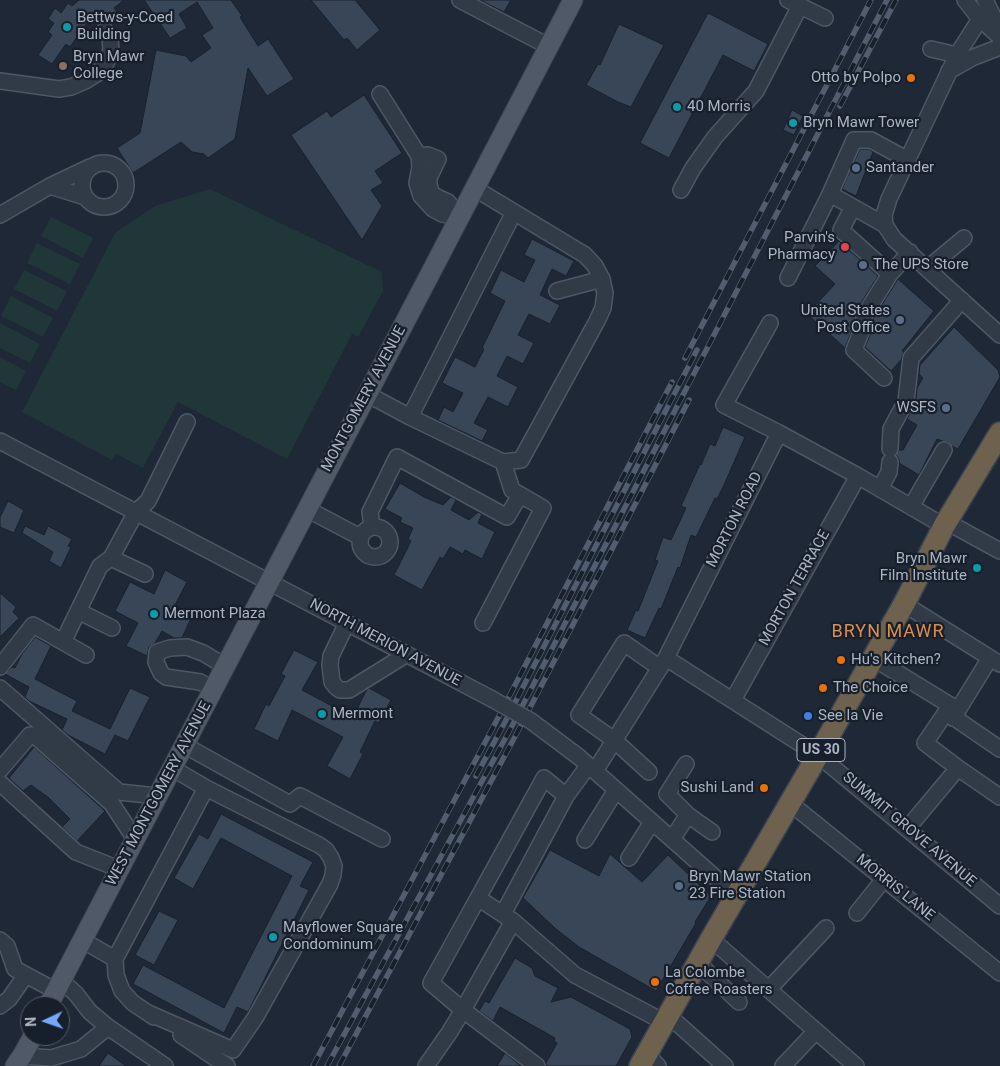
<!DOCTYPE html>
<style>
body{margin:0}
#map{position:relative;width:1000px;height:1066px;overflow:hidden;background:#1e2836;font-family:Roboto,sans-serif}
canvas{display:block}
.north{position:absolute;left:20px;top:996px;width:50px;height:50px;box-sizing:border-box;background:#171f2b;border:1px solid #525b69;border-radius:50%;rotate:267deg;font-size:14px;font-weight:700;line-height:20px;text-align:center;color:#aab4c5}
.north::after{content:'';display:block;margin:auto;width:18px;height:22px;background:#75a8fe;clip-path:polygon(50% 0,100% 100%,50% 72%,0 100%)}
</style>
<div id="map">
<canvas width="1000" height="1066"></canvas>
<div class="north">N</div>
</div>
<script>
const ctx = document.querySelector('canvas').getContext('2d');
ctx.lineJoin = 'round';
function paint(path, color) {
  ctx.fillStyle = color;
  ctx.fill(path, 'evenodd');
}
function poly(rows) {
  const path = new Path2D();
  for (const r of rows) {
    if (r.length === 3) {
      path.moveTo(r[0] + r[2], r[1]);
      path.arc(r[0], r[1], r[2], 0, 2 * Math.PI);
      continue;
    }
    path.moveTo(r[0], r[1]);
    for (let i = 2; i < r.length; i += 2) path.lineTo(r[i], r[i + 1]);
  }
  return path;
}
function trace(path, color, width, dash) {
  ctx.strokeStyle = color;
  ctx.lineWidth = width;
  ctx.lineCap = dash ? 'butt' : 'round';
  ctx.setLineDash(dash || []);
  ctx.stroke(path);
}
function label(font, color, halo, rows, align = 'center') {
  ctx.font = font + ' Roboto,sans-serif';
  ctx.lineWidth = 4.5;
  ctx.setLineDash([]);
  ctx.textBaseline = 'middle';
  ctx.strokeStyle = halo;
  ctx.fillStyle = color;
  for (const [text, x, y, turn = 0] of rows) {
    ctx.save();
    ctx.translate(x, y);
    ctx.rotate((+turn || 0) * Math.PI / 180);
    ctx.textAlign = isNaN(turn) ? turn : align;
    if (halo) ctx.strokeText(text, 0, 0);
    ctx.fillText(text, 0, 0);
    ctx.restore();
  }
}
paint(poly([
 [210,189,382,272,383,291,358,337,352,334,287,459,178,402,143,468,116,454,112,460,22,412,115,233,155,206],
 [51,217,93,238,83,258,41,236],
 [37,243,80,264,70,284,27,263],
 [24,270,67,291,57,311,14,289],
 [11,296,53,318,43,337,1,316],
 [0,323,40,344,30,363,0,348],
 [0,357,26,371,16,390,0,382]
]), '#203639');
const building = poly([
 [79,0,124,0,114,8,117,12,106,21,96,10,70,47,66,44,52,64,38,55,52,35,48,32,54,23,48,19,55,8,61,13,68,3,72,6,79,0],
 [144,0,231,0,242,16,240,17,258,46,268,39,294,79,267,96,248,68,235,139,208,158,204,154,192,152,181,142,133,173,117,148,140,133,156,50,186,56,191,62,211,48,202,35,213,28,197,2,179,14,187,28,170,38,144,0],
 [311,0,355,0,380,30,357,50,347,38,344,40,311,0],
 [480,0,511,0,504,12,480,0],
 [708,13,768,44,754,71,723,55,669,158,640,143,708,13],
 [619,24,664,45,631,107,618,102,586,85,598,64,600,65,619,24],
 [364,95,402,153,375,171,383,183,371,190,382,206,362,240,291,135,327,111,331,117,364,95],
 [792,110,803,116,794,135,783,130,792,110],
 [860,149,869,149,873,152,856,196,842,189,860,149],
 [532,239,574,261,566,276,552,269,540,295,560,305,550,324,529,314,518,335,534,343,523,364,507,356,497,376,518,387,508,407,488,397,474,423,488,430,482,441,438,420,444,407,453,412,463,393,442,383,455,357,475,367,484,349,482,348,505,301,490,293,501,270,524,282,535,260,524,255,532,239],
 [839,241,878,276,856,311,854,325,845,348,807,314,835,284,815,266,839,241],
 [898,279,934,311,902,351,904,352,901,360,891,371,865,347,872,330,873,319,898,279],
 [954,327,998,370,1000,377,958,449,952,446,948,442,942,441,937,439,919,475,899,463,899,459,896,455,899,450,903,450,917,425,907,419,914,405,916,399,917,388,923,378,919,374,920,365,954,327],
 [723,427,745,437,724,485,717,499,715,498,696,537,691,535,680,568,678,567,661,609,659,608,645,638,627,630,636,610,638,611,658,561,655,560,663,537,671,540,686,508,681,506,700,464,701,465,710,444,715,446,723,427],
 [400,483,424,497,443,505,451,497,456,500,451,510,469,520,478,512,482,514,478,523,495,532,482,559,465,550,463,554,450,547,443,559,440,557,422,590,394,575,411,541,408,539,413,528,400,522,402,518,385,509,400,483],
 [8,501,24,510,14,533,0,527,0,517,8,501],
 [25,526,44,535,48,526,72,539,68,546,71,547,61,568,49,561,53,552,22,533,25,526],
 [165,570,187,582,174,607,192,616,182,638,174,638,162,631,155,643,149,647,147,656,126,646,138,623,115,611,130,582,154,594,165,570],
 [0,593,16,607,13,612,19,618,0,637,0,593],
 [35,637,51,646,35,679,77,701,72,711,110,729,130,688,150,697,128,741,115,735,105,754,68,735,62,730,67,719,29,701,25,697,29,687,5,674,12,667,15,668,22,654,35,637],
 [294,650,318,662,302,690,353,717,366,691,369,688,391,700,379,723,375,721,360,752,363,754,350,779,327,766,343,737,292,710,278,741,254,729,266,704,269,706,285,676,281,674,294,650],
 [34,747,105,811,77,841,62,827,70,819,49,798,31,785,23,791,9,778,34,747],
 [221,814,313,862,300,886,309,890,248,1012,237,1007,224,1033,133,984,143,965,224,1008,292,876,221,838,193,889,174,878,199,834,208,839,221,814],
 [550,850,599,876,610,854,642,882,668,855,711,896,695,922,696,923,656,991,579,947,556,929,523,898,550,850],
 [159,911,178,920,154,965,135,955,159,911],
 [515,958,532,968,535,976,558,988,551,1002,571,997,630,1029,632,1037,616,1066,546,1066,546,1063,557,1043,554,1041,555,1038,500,1007,493,1021,479,1011,485,1001,489,1003,515,958],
 [108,1053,126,1066,99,1066,108,1053],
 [505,1053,521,1066,497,1066,505,1053]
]);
paint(building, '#394658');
trace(building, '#19212d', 1);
const minor = poly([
 [460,0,548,46],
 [788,0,825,18],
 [965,0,980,19,1000,37],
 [985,0,1000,30],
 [980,19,957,55,889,199,884,215,885,225,894,239,1000,335],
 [931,49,957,55],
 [949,71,974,57,1000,47],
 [0,81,59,89,71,87,85,81,98,73,106,63,111,50,110,39,105,30],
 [380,94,419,156,420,167,417,183,421,196,433,209,442,214,459,217],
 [419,156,428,155,438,159,429,178,429,185,432,194,439,198,448,202,459,217],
 [104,185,22],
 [681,190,693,168,715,137,756,91,800,6],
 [830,194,885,225],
 [85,197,50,186,90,167],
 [853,207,841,230,890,274,864,316,863,327,854,350,884,378],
 [0,215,50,186],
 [928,268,964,238],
 [890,274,910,252],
 [788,278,830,194,854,140,871,140,908,160],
 [557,291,602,279],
 [770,323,724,405,779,433,858,476,944,526],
 [367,394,410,417,503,462,521,460,597,321,603,308,605,293,602,279,595,266,585,255,474,188],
 [410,417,514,212],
 [0,441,492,699],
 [890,449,891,429,906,401,911,358,962,300],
 [880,489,889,472,890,462],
 [911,507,944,450],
 [307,509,360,537],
 [947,522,1000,551],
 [372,526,370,512,397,457,507,517,520,495],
 [375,542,15],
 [111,558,136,512,148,501,187,422],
 [904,604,1000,664],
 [78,611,112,628],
 [347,623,331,656,330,665,332,682,336,687,340,690,349,690,407,654],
 [483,623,543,508,512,490,503,462],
 [63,642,100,566,111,558,145,574],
 [666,658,818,755,1000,906],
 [873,658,958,710],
 [0,667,33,625,86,655],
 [0,688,119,792,157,796],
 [214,689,200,682,166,677,161,673,156,662,157,652,170,648,187,647,203,653,225,666],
 [733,700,858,476],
 [953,718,990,658],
 [531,721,579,757,736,896],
 [184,745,290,804,300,796,382,839],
 [686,764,667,794,688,815],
 [958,768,1000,797],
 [0,770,30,735,34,735,112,804,135,839],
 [595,771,666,658,779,433],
 [649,772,614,740,579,715,624,643,660,668],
 [0,783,76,852,119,869],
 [790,803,1000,973],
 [907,829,958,768,925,743,946,712,1000,749],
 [672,839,688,815,712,832],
 [585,840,616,790],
 [629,858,652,822],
 [478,898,544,778,566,796,588,766],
 [857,913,884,879],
 [503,914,566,796],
 [711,939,856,1066],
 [0,940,7,946,15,969,56,991],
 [82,940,115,959],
 [698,963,739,1002],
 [61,980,76,994,90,1012,108,1027,165,1066],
 [769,989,826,928],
 [0,1006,9,999,26,975],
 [146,1012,233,1050,255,1018,330,884,333,875,334,866,331,858,326,850,319,845,206,788,172,768],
 [668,1015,725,1066],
 [154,1017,133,1003,122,991,116,975,115,959,206,788],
 [181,1035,227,1066],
 [647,1054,658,1066],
 [22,1056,51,1058,81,1049,108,1027],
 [426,1066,449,1033,463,1010,431,983,478,898,513,921],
 [537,1066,463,1010,513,921,575,975,664,1022],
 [783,1066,816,1031]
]);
const major = poly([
 [48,1006,573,0],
 [15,1066,22,1056,33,1036]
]);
const highway = poly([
 [640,1066,711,939,818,755,904,604,944,526,1000,433]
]);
trace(minor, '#4e5765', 18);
trace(major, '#3a4350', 21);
trace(highway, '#3c4451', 24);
trace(minor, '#313a47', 15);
trace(major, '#4f5967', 19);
trace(highway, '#6e614d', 21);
const rail = poly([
 [840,106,896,0],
 [685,358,871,0],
 [476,776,505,722,697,350],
 [313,1066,498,718,672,382],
 [327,1066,512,726,887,0],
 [339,1066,519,729,689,400]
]);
trace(rail, '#525e6f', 5.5);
trace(rail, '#171f2b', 4, [11]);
const minorBridge = poly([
 [492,699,531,721]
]);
trace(minorBridge, '#4e5765', 18, []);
trace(minorBridge, '#313a47', 15);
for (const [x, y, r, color] of [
 [67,27,5,"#0f9aa8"],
 [63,66,5,"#8d6e63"],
 [911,78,5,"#e8710a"],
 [677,107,5,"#0f9aa8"],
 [793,123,5,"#0f9aa8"],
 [856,168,5,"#5c6f8a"],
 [845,247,5,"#e0444e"],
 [863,265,5,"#5c6f8a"],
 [900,320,5,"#5c6f8a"],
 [946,408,5,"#5c6f8a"],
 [977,568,5,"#0f9aa8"],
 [154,614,5,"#0f9aa8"],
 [841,660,5,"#e8710a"],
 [823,688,5,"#e8710a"],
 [322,714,5,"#0f9aa8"],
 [808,716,5,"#3f7fe0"],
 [764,788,5,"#e8710a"],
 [679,886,5,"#5c6f8a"],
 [273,937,5,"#0f9aa8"],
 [655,982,5,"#e8710a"]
]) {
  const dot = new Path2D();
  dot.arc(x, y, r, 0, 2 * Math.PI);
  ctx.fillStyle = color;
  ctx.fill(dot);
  trace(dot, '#171f2b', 2);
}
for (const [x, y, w] of [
 [821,750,48]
]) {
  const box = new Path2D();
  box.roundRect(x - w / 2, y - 11.5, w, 23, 4);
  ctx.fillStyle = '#171f2b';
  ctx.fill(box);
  trace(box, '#aab4c5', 1);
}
label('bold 14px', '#aab4c5', null, [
 ["US 30",821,750]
]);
label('15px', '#aab4c5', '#171f2b', [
 ["Bettws-y-Coed",77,18],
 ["Building",77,35],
 ["Bryn Mawr",73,57],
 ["College",73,74],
 ["Otto by Polpo",901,78,"right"],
 ["40 Morris",687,107],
 ["Bryn Mawr Tower",803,123],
 ["Santander",866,168],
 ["Parvin's",835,238,"right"],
 ["Pharmacy",835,255,"right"],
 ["The UPS Store",873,265],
 ["United States",890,311,"right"],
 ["Post Office",890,328,"right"],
 ["WSFS",936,408,"right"],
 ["Bryn Mawr",967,559,"right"],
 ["Film Institute",967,576,"right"],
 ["Mermont Plaza",164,614],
 ["Hu's Kitchen?",851,660],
 ["The Choice",833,688],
 ["Mermont",332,714],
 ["See la Vie",818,716],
 ["Sushi Land",754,788,"right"],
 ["Bryn Mawr Station",689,877],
 ["23 Fire Station",689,894],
 ["Mayflower Square",283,928],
 ["Condominum",283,945],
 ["La Colombe",665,973],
 ["Coffee Roasters",665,990]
], 'left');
label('15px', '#aab4c5', '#171f2b', [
 ["MONTGOMERY AVENUE",364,399,-62],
 ["MORTON ROAD",735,520,-63],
 ["MORTON TERRACE",795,588,-61],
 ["NORTH MERION AVENUE",385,643,28],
 ["WEST MONTGOMERY AVENUE",159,794,-62],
 ["SUMMIT GROVE AVENUE",909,830,40],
 ["MORRIS LANE",895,888,39]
]);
ctx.letterSpacing = '1px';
label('18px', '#d98e51', '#171f2b', [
 ["BRYN MAWR",888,632]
]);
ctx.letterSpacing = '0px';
</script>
